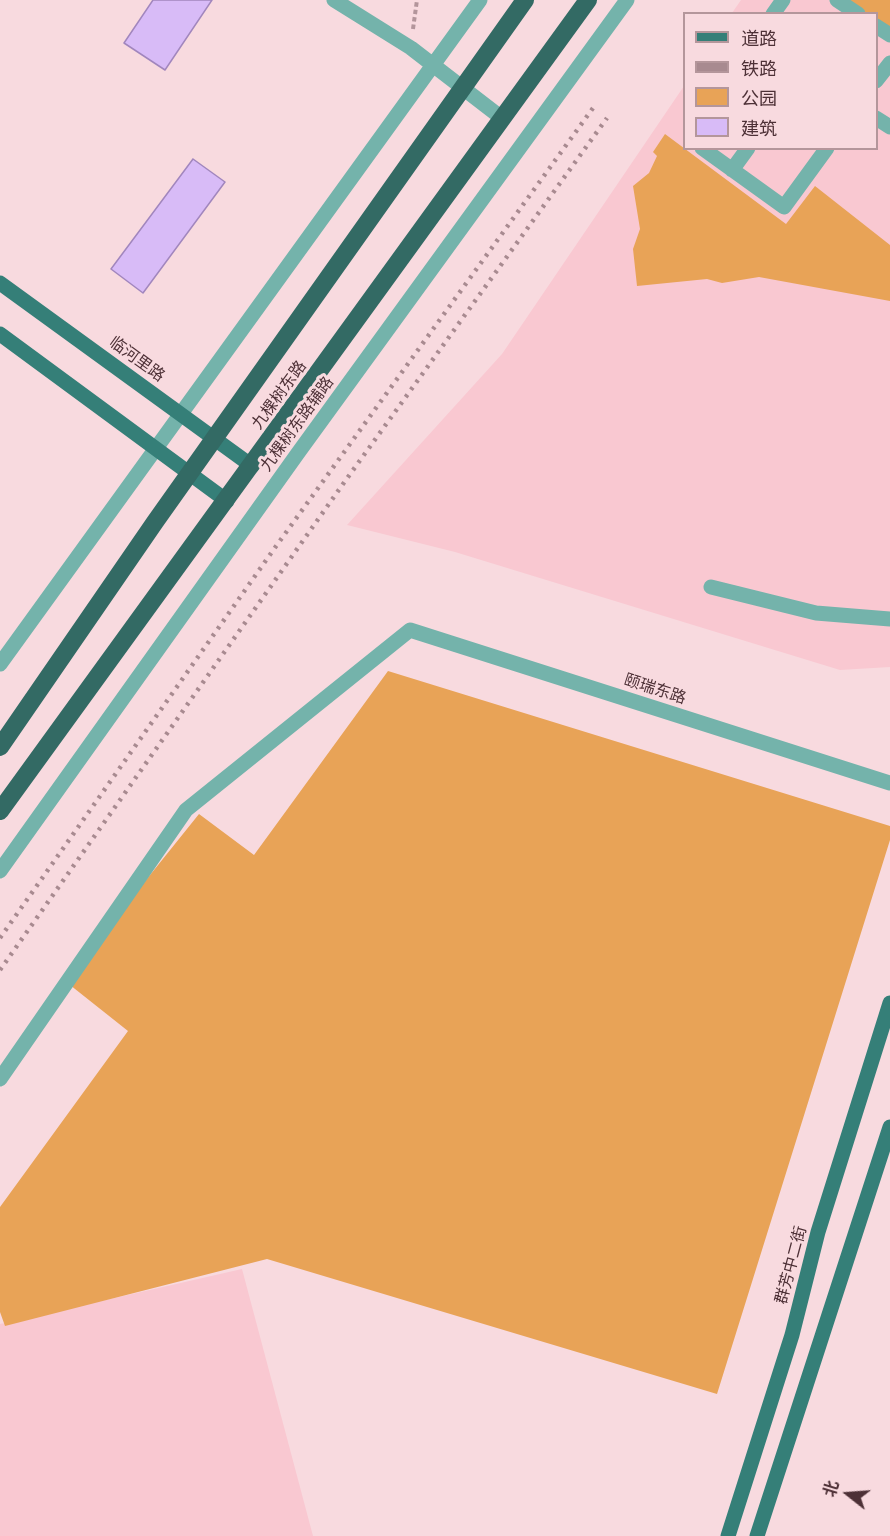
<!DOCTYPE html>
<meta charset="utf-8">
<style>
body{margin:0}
#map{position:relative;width:890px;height:1536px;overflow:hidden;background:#f8dadf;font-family:"Golos Text","Noto Sans SC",sans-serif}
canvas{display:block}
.legend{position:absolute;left:683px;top:12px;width:195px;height:138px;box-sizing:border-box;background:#f8dadf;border:2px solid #b4969b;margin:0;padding:8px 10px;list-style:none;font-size:18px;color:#4d3036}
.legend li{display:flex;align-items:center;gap:12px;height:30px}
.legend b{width:30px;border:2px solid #b4969b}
.north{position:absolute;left:818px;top:1464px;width:60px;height:60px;-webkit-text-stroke:4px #f8dadf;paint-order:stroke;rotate:287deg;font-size:16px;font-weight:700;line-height:24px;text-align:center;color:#4d3036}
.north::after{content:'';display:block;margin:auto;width:21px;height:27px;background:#4d3036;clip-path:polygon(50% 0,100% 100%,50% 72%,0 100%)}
</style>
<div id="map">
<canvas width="890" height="1536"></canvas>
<ul class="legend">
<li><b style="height:8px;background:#357f78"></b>道路</li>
<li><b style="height:8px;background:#a88a90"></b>铁路</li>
<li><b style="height:16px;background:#e8a357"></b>公园</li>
<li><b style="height:16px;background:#d8bbf7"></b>建筑</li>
</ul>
<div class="north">北</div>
</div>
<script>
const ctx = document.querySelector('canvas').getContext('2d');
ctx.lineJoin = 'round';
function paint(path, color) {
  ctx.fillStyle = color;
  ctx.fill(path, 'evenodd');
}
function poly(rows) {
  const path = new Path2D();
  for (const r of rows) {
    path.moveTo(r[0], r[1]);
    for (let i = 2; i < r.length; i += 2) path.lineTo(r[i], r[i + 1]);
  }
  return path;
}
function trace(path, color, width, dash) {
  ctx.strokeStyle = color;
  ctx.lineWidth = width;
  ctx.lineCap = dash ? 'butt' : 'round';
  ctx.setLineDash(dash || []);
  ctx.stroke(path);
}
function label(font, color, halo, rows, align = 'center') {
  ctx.font = font + ' "Golos Text","Noto Sans SC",sans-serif';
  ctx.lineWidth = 6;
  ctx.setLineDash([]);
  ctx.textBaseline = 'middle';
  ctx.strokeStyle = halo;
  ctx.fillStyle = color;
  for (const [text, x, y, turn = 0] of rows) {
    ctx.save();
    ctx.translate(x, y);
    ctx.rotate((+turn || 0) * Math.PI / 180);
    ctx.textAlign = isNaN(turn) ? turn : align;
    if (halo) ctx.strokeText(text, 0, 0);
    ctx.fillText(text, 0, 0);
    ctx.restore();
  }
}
paint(poly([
 [741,0,890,0,890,667,840,670,455,552,347,525,502,354,684,86,684,148,876,148,876,14,732,13],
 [242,1269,313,1536,0,1536,0,1324]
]), '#f9c8d1');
paint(poly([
 [837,0,890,0,890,35,877,26,876,14,858,13],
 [665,134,786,224,815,186,890,245,890,301,759,277,722,283,707,279,637,286,633,249,640,229,633,186,649,173,657,156,653,152],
 [388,671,890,826,890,840,717,1394,267,1259,5,1326,0,1312,0,1207,128,1031,70,985,146,880,199,814,254,855]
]), '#e8a357');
const building = poly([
 [153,0,212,0,165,70,124,43,153,0],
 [193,159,225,182,143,293,111,269,193,159]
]);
paint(building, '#d8bbf7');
trace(building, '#a186bd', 1.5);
trace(poly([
 [413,29,417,0]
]), '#b3959b', 4, [4.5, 3]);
trace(poly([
 [334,0,411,48,503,119],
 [837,0,858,14],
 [773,14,783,0],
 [876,26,890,35],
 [876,81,890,63],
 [876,118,890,127],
 [702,148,784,207,827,148],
 [732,170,748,148],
 [711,587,816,613,890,619],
 [0,664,480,0],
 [0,871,298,453,627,0],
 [0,1079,186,810,410,630,890,783]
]), '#74b3ab', 15);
trace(poly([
 [0,283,252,466],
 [0,334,227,501],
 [728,1536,792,1335,818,1232,890,1003],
 [757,1536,890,1127]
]), '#357f78', 15);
trace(poly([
 [0,747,155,522,525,0],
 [0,811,588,0]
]), '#336a64', 18);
trace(poly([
 [0,938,274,549,593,108],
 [0,970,343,484,607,118]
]), '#a88a90', 4.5, [3, 6]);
label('16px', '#4d3036', '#f8dadf', [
 ["临河里路",137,359,36],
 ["九棵树东路",279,395,-54],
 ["九棵树东路辅路",297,424,-54],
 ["颐瑞东路",655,689,18],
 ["群芳中二街",791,1265,-75]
]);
</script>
